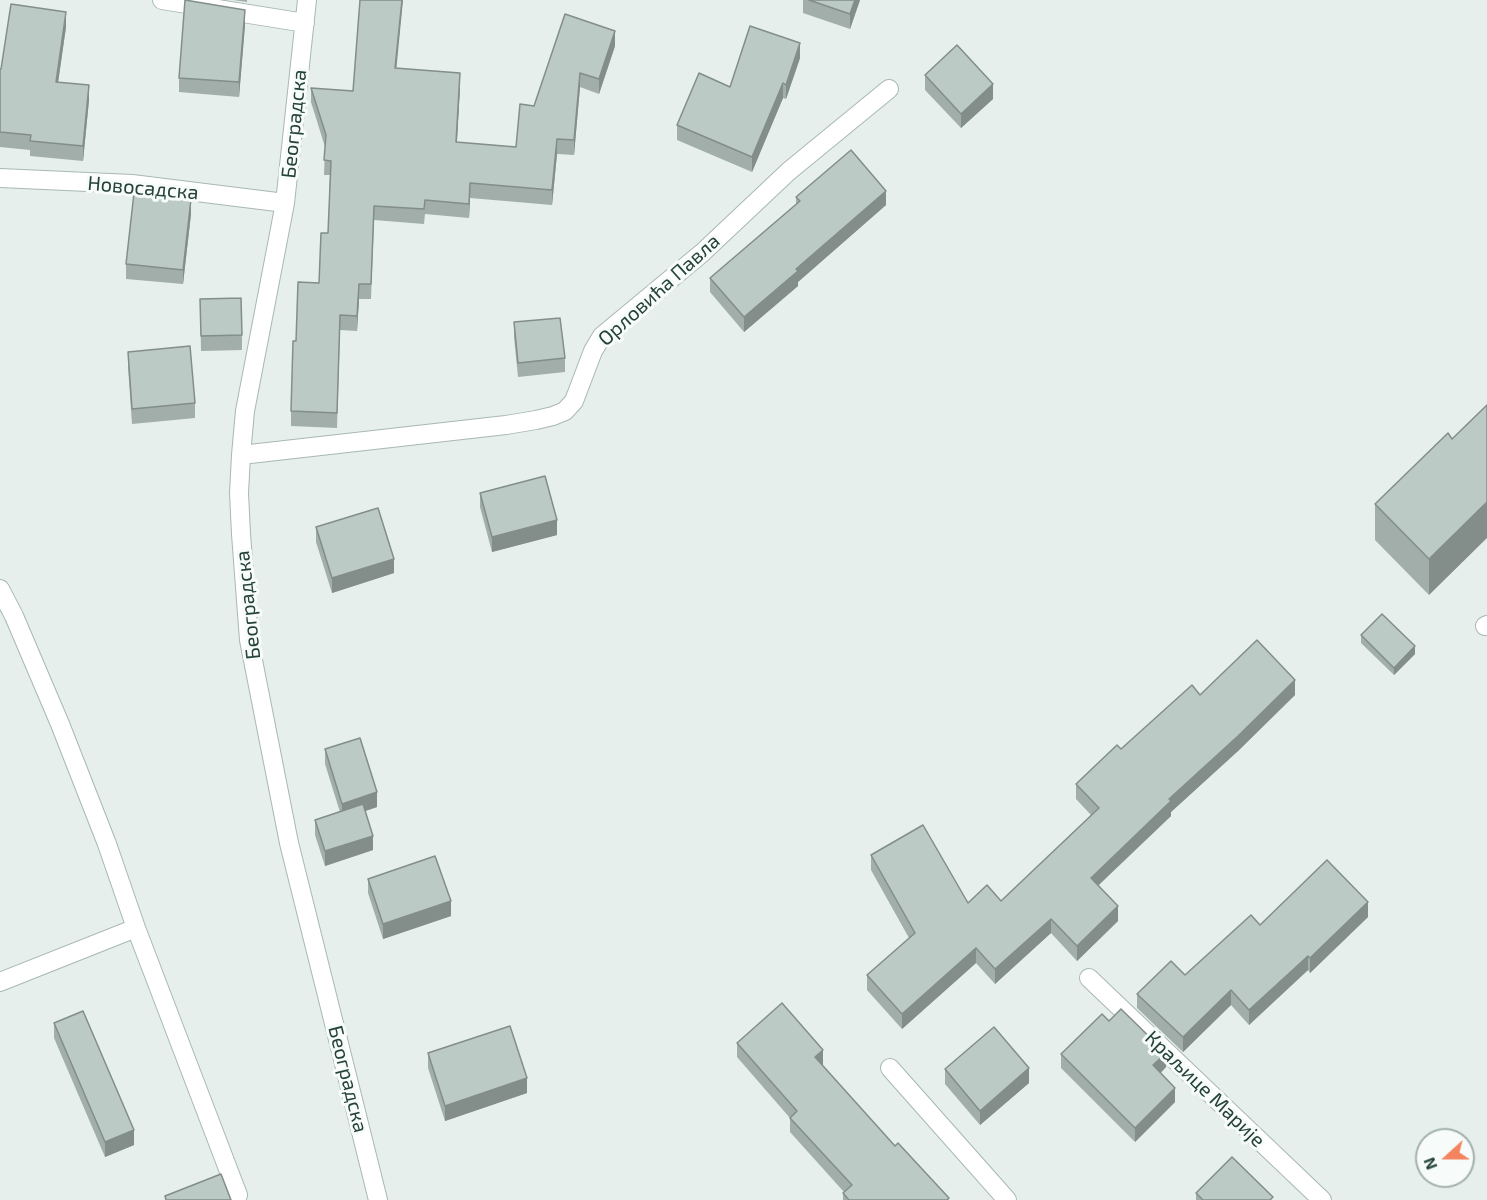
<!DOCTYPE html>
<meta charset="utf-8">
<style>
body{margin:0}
#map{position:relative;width:1487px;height:1200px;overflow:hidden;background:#e6efeb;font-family:"Exo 2",sans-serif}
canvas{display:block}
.north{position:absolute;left:1415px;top:1128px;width:60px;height:60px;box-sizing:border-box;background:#f7fbf9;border:2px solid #a3b1ad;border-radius:50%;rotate:249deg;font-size:16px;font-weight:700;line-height:24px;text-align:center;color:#24423a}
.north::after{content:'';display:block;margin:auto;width:21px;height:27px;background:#f4845f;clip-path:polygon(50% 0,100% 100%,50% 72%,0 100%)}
</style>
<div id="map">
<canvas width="1487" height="1200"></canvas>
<div class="north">N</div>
</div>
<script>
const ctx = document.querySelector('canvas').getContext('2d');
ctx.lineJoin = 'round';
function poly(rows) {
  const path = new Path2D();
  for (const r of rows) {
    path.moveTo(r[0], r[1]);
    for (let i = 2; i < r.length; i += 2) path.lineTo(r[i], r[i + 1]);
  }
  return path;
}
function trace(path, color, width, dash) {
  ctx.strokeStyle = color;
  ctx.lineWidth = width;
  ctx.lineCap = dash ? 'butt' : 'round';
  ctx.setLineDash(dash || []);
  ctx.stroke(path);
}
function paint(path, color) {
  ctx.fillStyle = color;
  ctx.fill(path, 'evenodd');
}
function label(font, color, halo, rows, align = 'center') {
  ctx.font = font + ' "Exo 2",sans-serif';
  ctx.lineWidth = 6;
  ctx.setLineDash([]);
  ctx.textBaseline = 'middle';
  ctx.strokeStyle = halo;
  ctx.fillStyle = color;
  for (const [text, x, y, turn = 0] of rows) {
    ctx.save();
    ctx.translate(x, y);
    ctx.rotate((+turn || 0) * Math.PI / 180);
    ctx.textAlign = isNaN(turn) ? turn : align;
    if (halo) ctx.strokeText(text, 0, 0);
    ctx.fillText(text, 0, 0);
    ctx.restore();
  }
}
const minor = poly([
 [162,0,305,23],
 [307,0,285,203,245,411,241,455,239,493,241,534,249,640,289,843,378,1200],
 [0,178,132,184,285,203],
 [241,455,506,425,536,420,553,416,565,411,574,401,593,351,602,336,702,253,789,171,889,89],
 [0,589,14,616,60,724,107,844,136,928,238,1195],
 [1485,626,1487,625],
 [1089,978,1322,1200],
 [0,982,136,928],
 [890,1068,1007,1200]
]);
trace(minor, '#a8b8b2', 20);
trace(minor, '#fff', 18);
paint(poly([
 [233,0,247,0,247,2],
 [803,0,860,0,850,29,803,13],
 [245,25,239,97,179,92,179,78],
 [66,27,58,82,89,100,83,161,30,156,30,150,0,147,0,69,1,69],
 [615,46,599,94,580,87,574,155,557,154,552,205,470,198,469,218,425,214,424,224,374,220,371,299,359,299,357,331,340,330,337,428,291,426,291,411,296,341,319,283,328,233,330,175,324,175,325,147,311,102,311,88,353,91,397,68,460,87,457,142,516,147,534,106],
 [800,58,786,99,783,98,752,172,677,140,677,125],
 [925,75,993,99,961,128,925,90],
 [796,197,886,205,798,282,798,286,744,332,710,292,710,278,796,204],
 [191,214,183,284,126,279,126,264],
 [200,299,242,335,242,350,201,351],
 [514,322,565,358,565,372,518,377,514,337],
 [128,352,195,403,195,418,132,424,128,367],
 [1448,433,1429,595,1375,540,1375,504],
 [480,493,557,535,492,552,480,507],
 [316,527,394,573,332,593,316,542],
 [1361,635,1415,654,1394,675,1361,643],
 [1200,695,1295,695,1238,751,1171,812,1171,816,1099,885,1118,921,1077,961,1051,933,995,984,976,963,902,1029,867,990,867,975,909,938,871,870,871,855,968,903,1001,901,1091,815,1076,799,1076,784,1121,749],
 [325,749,377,807,365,811,373,850,325,866,315,835,315,820,340,812,325,764],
 [368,879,451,916,383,939,368,893],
 [1368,917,1310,973,1308,970,1249,1025,1231,1005,1183,1052,1137,1008,1137,994,1185,975,1260,925],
 [1109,1021,1166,1067,1161,1073,1175,1102,1135,1142,1061,1068,1061,1054],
 [54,1023,134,1145,105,1157,54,1038],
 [737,1043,823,1065,822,1065,895,1146,949,1200,843,1200,843,1193,844,1192,790,1132,790,1118,737,1057],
 [428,1053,527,1093,445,1121,428,1068],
 [945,1069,1029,1083,980,1125,945,1084],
 [1196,1193,1273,1200,1196,1200]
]), '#a1aea9');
paint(poly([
 [402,0,403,0,395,83,395,68],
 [855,0,860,0,850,29,850,14],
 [245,10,245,25,239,97,239,82],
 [66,12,66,27,56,97,56,82],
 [615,31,615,46,599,94,599,79],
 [800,43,800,58,786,99,786,85],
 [460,73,460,87,456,157,456,142],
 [580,73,580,87,574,155,574,140],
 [783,83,783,98,752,172,752,157],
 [993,84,993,99,961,128,961,114],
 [89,85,89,100,83,161,83,146],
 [557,139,557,154,552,205,552,190],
 [470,183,470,198,469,218,469,204],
 [886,191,886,205,798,282,798,286,744,332,744,317,796,269],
 [191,199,191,214,183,284,183,270],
 [359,284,359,299,357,331,357,316],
 [1487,502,1487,538,1429,595,1429,559],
 [557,520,557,535,492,552,492,537],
 [394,559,394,573,332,593,332,578],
 [1415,646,1415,654,1394,675,1394,668],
 [1295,680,1295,695,1238,751,1171,812,1171,816,1091,892,1091,878,1169,799],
 [377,792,377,807,342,819,342,804],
 [373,836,373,850,325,866,325,851],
 [451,901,451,916,383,939,383,924],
 [1368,902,1368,917,1310,973,1310,958],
 [1118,906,1118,921,1077,961,1077,946],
 [1051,919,1051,933,995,984,995,969],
 [976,948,976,963,902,1029,902,1014],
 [1308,956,1308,970,1249,1025,1249,1010],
 [1231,990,1231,1005,1183,1052,1183,1037],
 [823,1050,823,1065,815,1072,815,1057],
 [1166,1053,1166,1067,1153,1080,1153,1065],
 [1029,1068,1029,1083,980,1125,980,1111],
 [527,1078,527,1093,445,1121,445,1106],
 [1175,1088,1175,1102,1135,1142,1135,1128],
 [134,1130,134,1145,105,1157,105,1142]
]), '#838d89');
const building = poly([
 [185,0,245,10,239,82,179,78,185,0],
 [360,0,402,0,395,68,460,73,456,142,516,147,520,104,534,106,565,14,615,31,599,79,580,73,574,140,557,139,552,190,470,183,469,204,425,200,424,209,374,206,371,284,359,284,357,316,340,315,337,413,291,411,293,341,296,341,298,282,319,283,321,233,328,233,331,161,324,160,326,135,311,88,353,91,360,0],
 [809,0,855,0,850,14,809,0],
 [11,4,66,12,56,82,89,85,83,146,30,141,31,135,0,132,0,69,1,69,11,4],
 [750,26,800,43,786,85,783,83,752,157,677,125,699,73,730,87,750,26],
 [957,45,993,84,961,114,925,75,957,45],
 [851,150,886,191,796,269,798,271,744,317,710,278,800,201,796,197,851,150],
 [134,193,191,199,183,270,126,264,134,193],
 [241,298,242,335,201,336,200,299,241,298],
 [560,318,565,358,518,363,514,322,560,318],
 [190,346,195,403,132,409,128,352,190,346],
 [1487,405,1487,502,1429,559,1375,504,1448,433,1452,439,1487,405],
 [545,476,557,520,492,537,480,493,545,476],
 [378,508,394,559,332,578,316,527,378,508],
 [1382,614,1415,646,1394,668,1361,635,1382,614],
 [1257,640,1295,680,1238,736,1169,799,1171,801,1091,878,1118,906,1077,946,1051,919,995,969,976,948,902,1014,867,975,915,933,871,855,923,825,968,903,987,885,1001,901,1099,808,1076,784,1117,745,1121,749,1192,685,1200,695,1257,640],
 [360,738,377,792,342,804,325,749,360,738],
 [363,804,373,836,325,851,315,820,363,804],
 [435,856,451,901,383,924,368,879,435,856],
 [1327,860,1368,902,1310,958,1308,956,1249,1010,1231,990,1183,1037,1137,994,1171,961,1185,975,1251,915,1260,925,1327,860],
 [782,1003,823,1050,815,1057,895,1146,898,1143,949,1198,947,1200,849,1200,843,1193,852,1185,790,1118,797,1111,737,1043,782,1003],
 [1121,1009,1166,1053,1153,1065,1175,1088,1135,1128,1061,1054,1102,1014,1109,1021,1121,1009],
 [83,1011,134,1130,105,1142,54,1023,83,1011],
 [510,1026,527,1078,445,1106,428,1053,510,1026],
 [994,1027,1029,1068,980,1111,945,1069,994,1027],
 [1232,1157,1273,1197,1270,1200,1203,1200,1196,1193,1232,1157],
 [221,1174,231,1200,166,1200,165,1196,221,1174]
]);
paint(building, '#bbcac4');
trace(building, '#838d89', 1.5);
label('20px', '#24423a', '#f7fbf9', [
 ["Београдска",294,124,-84],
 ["Новосадска",143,188,5],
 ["Орловића Павла",659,290,-42],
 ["Београдска",248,605,-96],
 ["Београдска",348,1079,76],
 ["Краљице Марије",1205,1089,44]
]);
</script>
